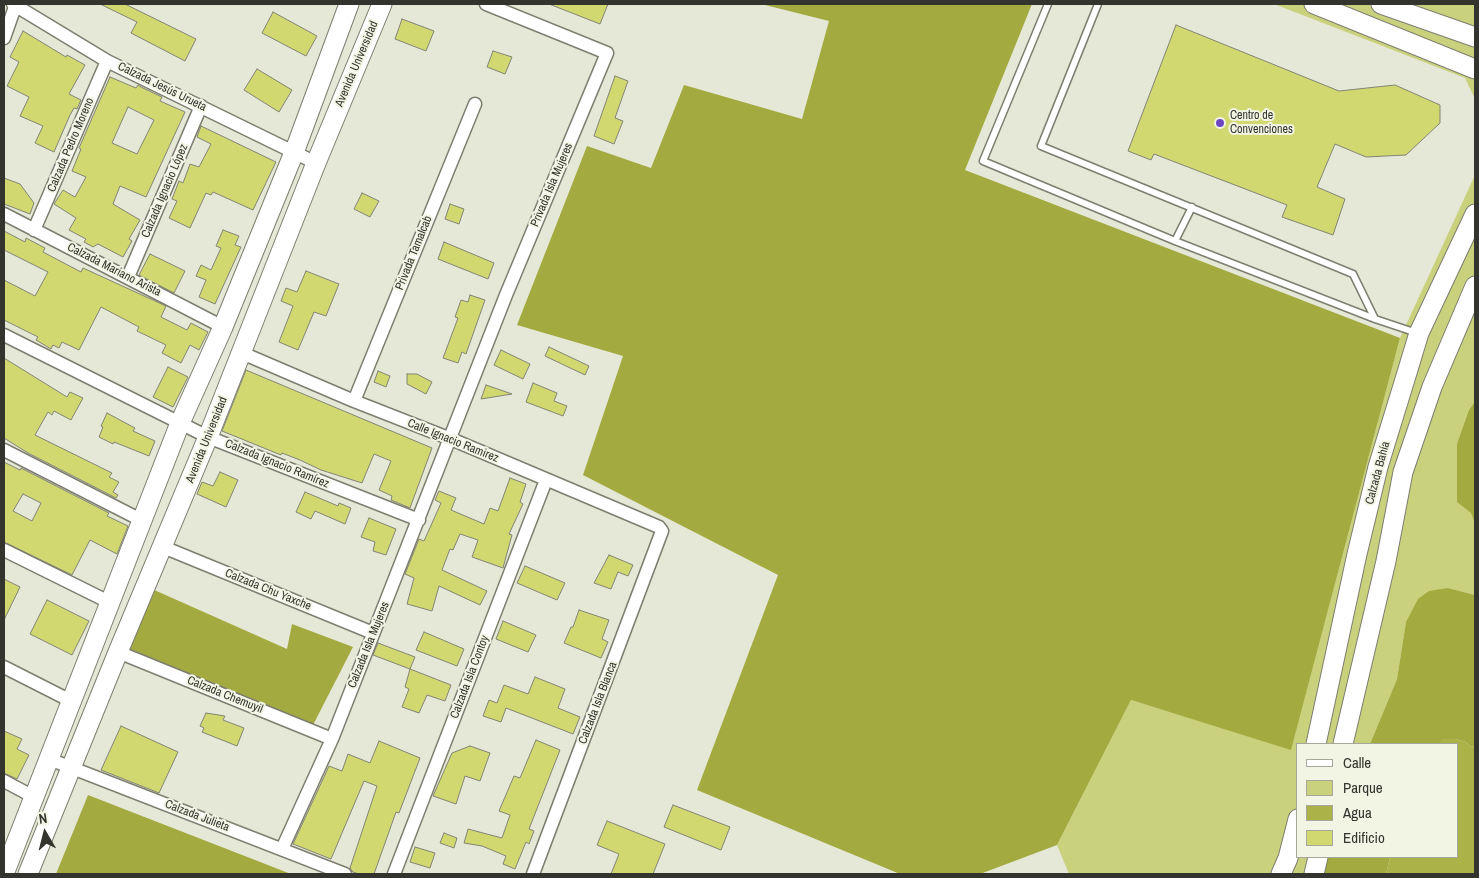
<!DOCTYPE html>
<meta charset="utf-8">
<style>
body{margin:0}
#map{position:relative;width:1479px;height:878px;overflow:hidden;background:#e6e8d7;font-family:"Archivo Narrow",sans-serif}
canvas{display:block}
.frame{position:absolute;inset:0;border:5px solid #33342e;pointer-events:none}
.legend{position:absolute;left:1296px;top:743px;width:162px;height:115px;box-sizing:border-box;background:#f3f5e4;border:1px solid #a6a89b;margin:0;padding:6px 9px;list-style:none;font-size:15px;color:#33342e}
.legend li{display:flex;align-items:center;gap:10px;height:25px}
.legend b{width:25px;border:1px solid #a6a89b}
.north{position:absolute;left:20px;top:808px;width:50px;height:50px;-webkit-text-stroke:4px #f3f5e4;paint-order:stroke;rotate:352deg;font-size:14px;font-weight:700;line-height:20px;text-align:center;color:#33342e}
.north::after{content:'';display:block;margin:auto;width:18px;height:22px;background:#33342e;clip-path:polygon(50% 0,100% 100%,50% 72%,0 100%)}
</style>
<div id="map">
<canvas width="1479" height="878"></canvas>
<div class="frame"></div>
<ul class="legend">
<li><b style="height:6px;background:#fff"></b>Calle</li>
<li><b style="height:14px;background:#cad17d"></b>Parque</li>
<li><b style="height:14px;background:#abb248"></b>Agua</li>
<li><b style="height:14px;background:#d1d86f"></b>Edificio</li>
</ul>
<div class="north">N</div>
</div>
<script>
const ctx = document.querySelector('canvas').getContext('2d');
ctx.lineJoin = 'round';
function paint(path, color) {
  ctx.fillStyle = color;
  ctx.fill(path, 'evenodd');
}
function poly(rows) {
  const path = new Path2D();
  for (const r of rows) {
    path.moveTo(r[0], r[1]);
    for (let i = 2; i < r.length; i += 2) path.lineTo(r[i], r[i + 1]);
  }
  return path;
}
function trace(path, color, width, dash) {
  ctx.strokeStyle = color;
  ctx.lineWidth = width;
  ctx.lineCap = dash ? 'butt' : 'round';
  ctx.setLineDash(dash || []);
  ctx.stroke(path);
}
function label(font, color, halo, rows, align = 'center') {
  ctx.font = font + ' "Archivo Narrow",sans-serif';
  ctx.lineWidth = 4;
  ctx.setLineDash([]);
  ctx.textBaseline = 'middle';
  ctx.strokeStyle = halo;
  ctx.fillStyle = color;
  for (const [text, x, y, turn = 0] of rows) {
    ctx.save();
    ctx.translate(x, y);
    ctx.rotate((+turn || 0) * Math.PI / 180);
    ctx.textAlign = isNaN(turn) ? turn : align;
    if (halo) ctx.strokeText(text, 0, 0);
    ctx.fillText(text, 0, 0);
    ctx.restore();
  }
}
paint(poly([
 [1274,4,1475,4,1475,99,1465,78],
 [1475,175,1475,595,1448,588,1406,622,1397,679,1370,744,1298,744,1298,857,1326,857,1320,874,1069,874,1057,845,1131,700,1291,749,1400,338]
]), '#cad17d');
paint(poly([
 [761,4,1032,4,965,170,1400,338,1291,750,1131,700,1057,845,980,874,900,874,697,790,778,575,583,475,623,356,517,325,587,146,651,168,684,85,802,119,829,21],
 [1475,402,1475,523,1471,513,1457,502,1457,444,1469,410],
 [1448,588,1475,595,1475,745,1471,747,1466,742,1455,739,1443,739,1440,744,1370,744,1397,679,1406,622,1418,599,1429,591],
 [152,589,287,649,292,624,353,647,313,725,122,648],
 [88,795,291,874,56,874],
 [1326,857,1390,857,1386,874,1320,874]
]), '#a3aa3f');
paint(poly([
 [1442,739,1455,739,1466,742,1471,747,1475,745,1475,874,1386,874,1390,857,1458,857,1458,744,1440,744]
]), '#abb248');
const building = poly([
 [100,4,125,4,196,39,185,61,131,33,137,22,100,4],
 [549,4,608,4,600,24,549,4],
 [273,12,317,36,306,56,262,33,273,12],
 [402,19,434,31,426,51,395,39,402,19],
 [1176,25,1339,91,1395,85,1440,105,1440,123,1406,155,1366,157,1335,144,1317,187,1345,199,1333,235,1282,217,1287,205,1154,154,1151,160,1128,151,1176,25],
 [23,31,66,57,67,55,85,65,69,94,81,100,77,109,74,108,70,115,54,152,35,143,43,126,20,116,29,97,7,86,19,62,10,57,23,31],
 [493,51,512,57,505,74,487,67,493,51],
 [257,69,292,90,279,112,244,90,257,69],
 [615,76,628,81,615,118,623,121,614,144,594,136,615,76],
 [110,77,136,88,138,85,141,87,162,97,160,101,185,112,146,197,120,186,113,204,140,220,129,239,132,241,123,257,98,244,93,247,84,242,86,239,69,230,76,218,54,204,63,190,75,197,86,177,72,171,81,149,79,148,110,77],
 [128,107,154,120,137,154,112,143,128,107],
 [201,126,276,162,253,210,213,192,211,195,206,193,190,228,169,218,177,201,172,199,179,181,183,183,190,164,199,167,211,144,197,137,201,126],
 [4,178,20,184,34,203,30,214,4,204,4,178],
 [362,193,379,201,370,217,354,209,362,193],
 [450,204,464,209,459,224,445,219,450,204],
 [223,230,239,236,235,245,241,247,215,304,199,297,206,280,196,276,201,265,211,270,221,248,216,246,223,230],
 [4,231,25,242,26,238,45,248,43,252,81,272,83,268,166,306,161,317,187,330,191,323,208,332,199,350,190,345,181,363,162,353,166,345,137,331,139,327,101,307,79,350,62,342,59,348,53,345,51,349,36,340,38,337,4,320,4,280,35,296,48,272,4,250,4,231],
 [444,242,494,263,488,279,438,259,444,242],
 [150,254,185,271,174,293,139,275,150,254],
 [306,271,339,284,326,316,314,312,298,350,279,342,293,306,281,301,286,288,297,292,306,271],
 [470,295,485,300,466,354,462,352,458,363,443,358,458,318,455,317,461,300,468,302,470,295],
 [549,347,589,366,585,375,545,356,549,347],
 [501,350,530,364,523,379,494,365,501,350],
 [4,358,67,397,70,392,83,398,71,420,54,411,52,415,48,412,35,435,112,473,109,477,119,482,113,492,118,495,116,498,28,453,4,438,4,358],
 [168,367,188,377,173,407,153,397,168,367],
 [246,370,432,448,410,508,391,500,392,496,379,490,391,461,374,454,362,483,321,470,300,460,282,453,281,455,222,431,246,370],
 [378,371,390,376,386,387,374,382,378,371],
 [407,374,417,374,432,382,426,394,407,384,407,374],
 [533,383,557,393,554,401,567,406,563,416,526,402,533,383],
 [486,385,512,394,481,399,486,385],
 [107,413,133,427,135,428,133,431,155,441,149,456,114,442,113,444,99,437,103,427,101,426,107,413],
 [4,462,20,470,21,468,109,513,107,516,128,526,117,554,90,540,72,575,4,542,4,462],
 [23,494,41,503,32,521,13,511,23,494],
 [220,472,238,480,226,507,197,494,202,482,213,486,220,472],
 [510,478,526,484,520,502,523,504,509,534,512,535,503,568,472,557,478,540,460,534,453,550,450,549,442,570,487,591,480,605,439,586,432,611,407,604,414,578,405,574,419,539,424,541,441,503,435,500,439,491,456,498,451,510,484,524,490,508,498,511,510,478],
 [305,492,338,506,339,503,351,508,345,524,315,511,311,519,296,512,305,492],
 [369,518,396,529,386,555,373,551,375,542,361,537,369,518],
 [609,555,633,565,628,576,618,572,611,589,594,583,609,555],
 [525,566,565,583,557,600,517,583,525,566],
 [4,579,20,587,4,620,4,579],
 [47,600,89,621,72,655,30,634,47,600],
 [579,610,609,620,602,639,608,642,601,658,564,643,571,627,573,627,579,610],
 [503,621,536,635,528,652,496,639,503,621],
 [424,632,464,649,457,666,416,650,424,632],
 [378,643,415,657,410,669,373,655,378,643],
 [410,669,451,685,445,701,427,695,419,713,402,707,409,689,405,687,410,669],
 [535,677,565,689,558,708,580,717,573,734,506,708,501,722,483,716,489,700,497,703,504,685,528,694,535,677],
 [206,713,225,716,223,720,244,728,237,746,202,732,204,728,200,726,206,713],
 [121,726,178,752,159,793,101,770,121,726],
 [4,731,22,739,17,749,29,755,17,779,4,773,4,731],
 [536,740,560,750,529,829,534,831,529,844,526,842,515,869,503,864,506,856,482,846,464,843,468,829,502,838,510,815,499,811,514,776,520,778,536,740],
 [379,741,420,758,399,813,396,812,374,874,359,874,353,872,350,868,377,786,364,781,331,859,293,844,329,766,342,771,348,754,370,763,379,741],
 [470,746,490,753,480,781,465,776,456,804,433,796,452,753,470,746],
 [673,805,730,827,721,850,664,827,673,805],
 [607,821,665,844,653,874,611,874,619,854,597,845,607,821],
 [444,833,457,838,454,848,440,843,444,833],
 [415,847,435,853,430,868,410,862,415,847]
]);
paint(building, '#d1d86f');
trace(building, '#828475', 1);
const lane = poly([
 [1048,4,983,161,1175,241,1375,319],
 [1098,4,1041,146,1353,274,1375,319,1417,333],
 [1175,241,1192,207]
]);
const street = poly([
 [13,4,107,61,316,163],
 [4,38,16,4],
 [4,214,223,327],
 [34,230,107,61],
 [128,277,201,106],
 [4,335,208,437,419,520],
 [242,353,354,401,451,439,659,527,662,531,533,874],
 [354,401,475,104],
 [4,450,143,521],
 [163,547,373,633],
 [4,550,111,603],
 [118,652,332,739],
 [4,667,71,701],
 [49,759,345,874],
 [4,781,34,797],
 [282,849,332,739,506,295,607,53,486,4],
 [394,874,546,480]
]);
const secondary = poly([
 [1314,4,1475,69],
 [1381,4,1475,37],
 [1316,744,1357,554,1378,467,1406,376,1419,333,1475,214],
 [1343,744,1386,561,1403,472,1432,387,1475,286],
 [4,874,180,423,223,327,295,150,349,4],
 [28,874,118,652,208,437,316,163,382,4],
 [1281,874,1288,858,1298,819],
 [1314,874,1318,857]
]);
trace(lane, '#7d7e6f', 9);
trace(street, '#7d7e6f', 15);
trace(secondary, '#7d7e6f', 21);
trace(lane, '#fff', 6);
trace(street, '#fff', 12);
trace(secondary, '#fff', 19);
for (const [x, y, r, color] of [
 [1220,123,5,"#6c47c0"]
]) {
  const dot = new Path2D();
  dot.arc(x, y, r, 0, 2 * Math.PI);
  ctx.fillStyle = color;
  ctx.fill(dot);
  trace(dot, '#f3f5e4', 2);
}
label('12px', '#33342e', '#f3f5e4', [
 ["Avenida Universidad",357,64,-67],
 ["Calzada Jesús Urueta",162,87,26],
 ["Calzada Pedro Moreno",71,145,-67],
 ["Privada Isla Mujeres",552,185,-67],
 ["Calzada Ignacio López",165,191,-67],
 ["Privada Tamalcab",414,253,-68],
 ["Calzada Mariano Arista",114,270,27],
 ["Avenida Universidad",207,440,-68],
 ["Calle Ignacio Ramirez",453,441,22],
 ["Calzada Ignacio Ramírez",277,464,22],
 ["Calzada Bahía",1378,473,-75],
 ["Calzada Chu Yaxche",268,590,22],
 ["Calzada Isla Mujeres",369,645,-68],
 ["Calzada Isla Contoy",470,677,-69],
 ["Calzada Chemuyil",225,695,22],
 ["Calzada Isla Blanca",598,703,-69],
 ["Calzada Julieta",197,816,21]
]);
label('12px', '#33342e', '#f3f5e4', [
 ["Centro de",1230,116],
 ["Convenciones",1230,130]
], 'left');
</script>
